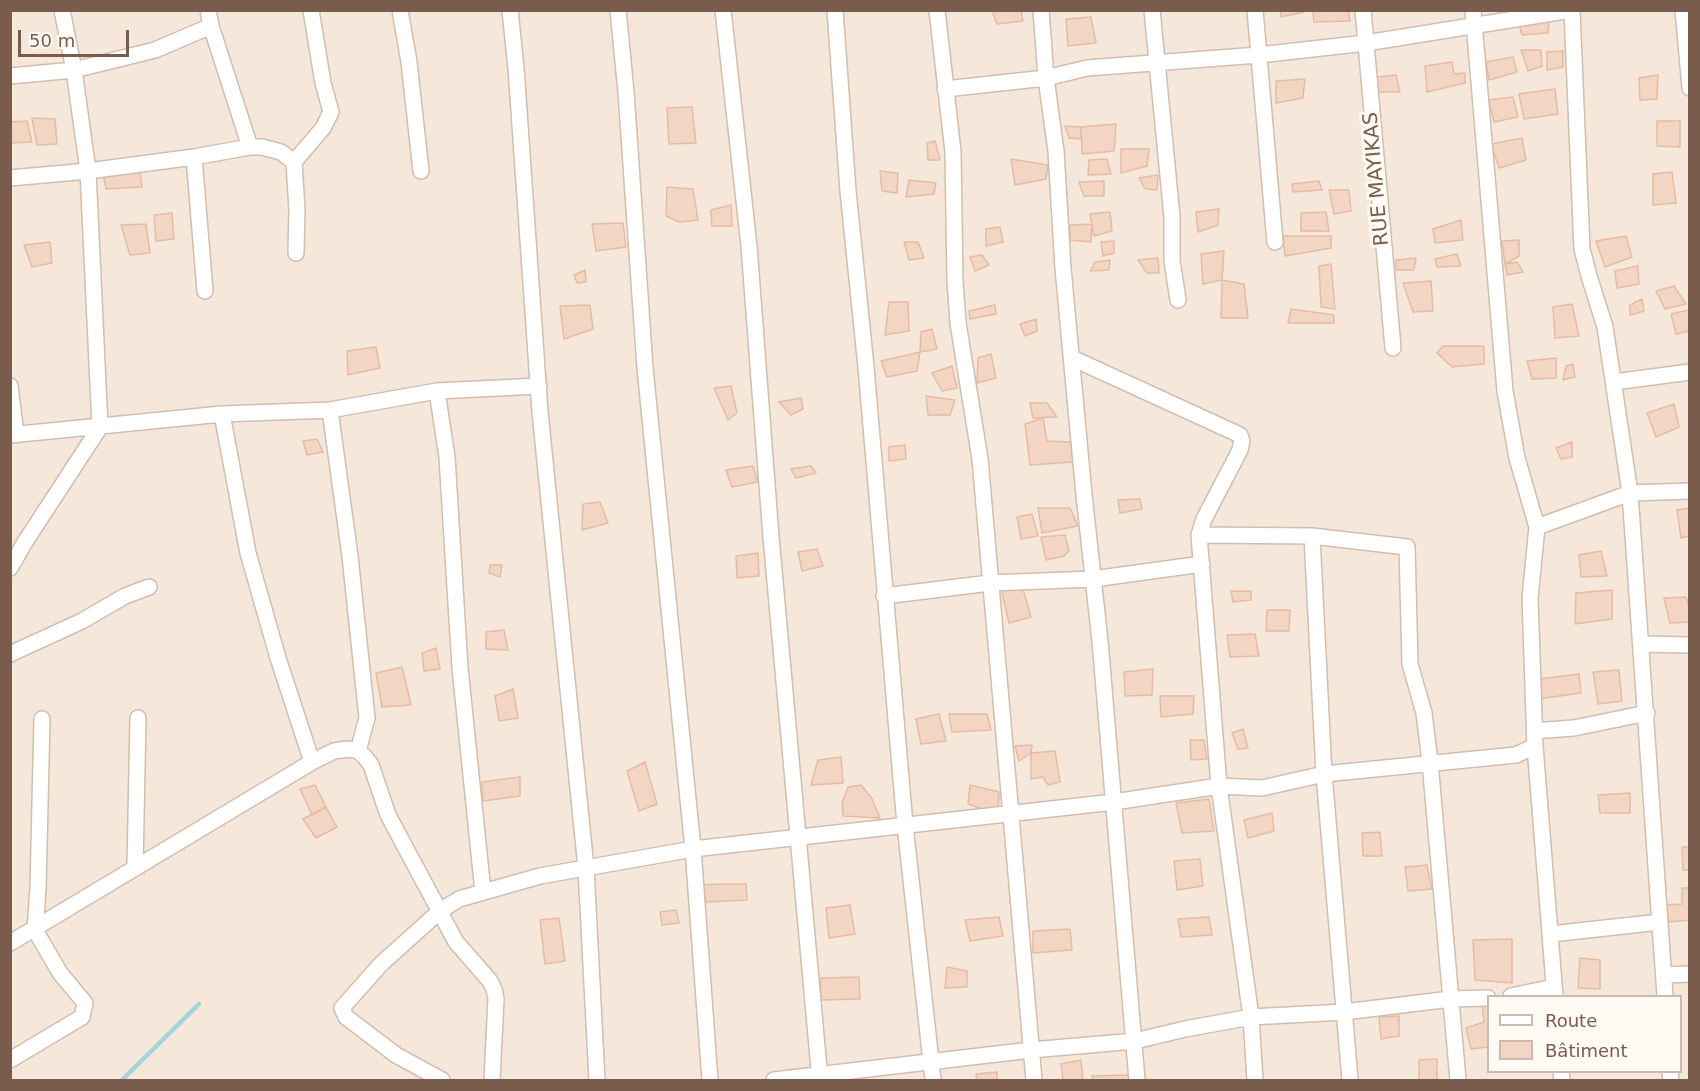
<!DOCTYPE html>
<meta charset="utf-8">
<style>
body{margin:0}
#map{position:relative;width:1700px;height:1091px;overflow:hidden;background:#fdf6ec;font-family:"DejaVu Sans",sans-serif}
canvas{display:block}
.frame{position:absolute;inset:0;border:12px solid #7a5c4d;pointer-events:none}
.legend{position:absolute;left:1487px;top:995px;width:195px;height:78px;box-sizing:border-box;background:#fffaf3;border:2px solid #cabbb1;margin:0;padding:8px 10px;list-style:none;font-size:18px;color:#7a5c4d}
.legend li{display:flex;align-items:center;gap:12px;height:30px}
.legend b{width:30px;border:2px solid #cabbb1}
.scale{position:absolute;left:18px;top:30px;width:111px;height:27px;box-sizing:border-box;border:3px solid #7a5c4d;border-top:0;padding-left:8px;font-size:18px;line-height:21px;white-space:nowrap;color:#7a5c4d;-webkit-text-stroke:4px #fffaf3;paint-order:stroke}
</style>
<div id="map">
<canvas width="1700" height="1091"></canvas>
<div class="frame"></div>
<ul class="legend">
<li><b style="height:8px;background:#fff"></b>Route</li>
<li><b style="height:16px;background:#f3d5c3"></b>Bâtiment</li>
</ul>
<div class="scale">50 m</div>
</div>
<script>
const ctx = document.querySelector('canvas').getContext('2d');
ctx.lineJoin = 'round';
function paint(path, color) {
  ctx.fillStyle = color;
  ctx.fill(path, 'evenodd');
}
function poly(rows) {
  const path = new Path2D();
  for (const r of rows) {
    path.moveTo(r[0], r[1]);
    for (let i = 2; i < r.length; i += 2) path.lineTo(r[i], r[i + 1]);
  }
  return path;
}
function trace(path, color, width, dash) {
  ctx.strokeStyle = color;
  ctx.lineWidth = width;
  ctx.lineCap = dash ? 'butt' : 'round';
  ctx.setLineDash(dash || []);
  ctx.stroke(path);
}
function label(font, color, halo, rows, align = 'center') {
  ctx.font = font + ' "DejaVu Sans",sans-serif';
  ctx.lineWidth = 6;
  ctx.setLineDash([]);
  ctx.textBaseline = 'middle';
  ctx.strokeStyle = halo;
  ctx.fillStyle = color;
  for (const [text, x, y, turn = 0] of rows) {
    ctx.save();
    ctx.translate(x, y);
    ctx.rotate((+turn || 0) * Math.PI / 180);
    ctx.textAlign = isNaN(turn) ? turn : align;
    if (halo) ctx.strokeText(text, 0, 0);
    ctx.fillText(text, 0, 0);
    ctx.restore();
  }
}
paint(poly([
 [10,11,1689,11,1689,1080,11,1080],
 [1488,996,1680,996,1680,1072,1488,1072]
]), '#f5e8da');
trace(poly([
 [122,1080,199,1004]
]), '#a5d3da', 4.5);
const building = poly([
 [992,10,1021,10,1023,21,997,24,992,10],
 [1280,10,1304,10,1304,12,1281,17,1280,10],
 [1313,10,1348,10,1350,21,1314,22,1313,10],
 [1091,17,1096,43,1068,46,1066,19,1091,17],
 [1549,21,1548,33,1522,35,1519,24,1549,21],
 [1521,50,1541,50,1542,66,1528,71,1521,50],
 [1563,51,1563,67,1547,70,1547,52,1563,51],
 [1513,57,1517,72,1489,80,1486,62,1513,57],
 [1452,62,1454,74,1465,73,1465,83,1427,92,1425,66,1452,62],
 [1396,75,1400,92,1379,92,1377,77,1396,75],
 [1658,75,1657,99,1640,100,1639,78,1658,75],
 [1305,79,1303,98,1276,103,1276,81,1305,79],
 [1555,89,1558,114,1524,119,1519,94,1555,89],
 [1513,97,1518,117,1494,122,1489,100,1513,97],
 [692,107,696,143,669,144,667,108,692,107],
 [32,118,55,119,57,144,37,145,32,118],
 [27,121,32,142,10,143,10,122,27,121],
 [1657,121,1680,121,1680,147,1657,146,1657,121],
 [1116,124,1114,151,1082,154,1081,127,1116,124],
 [1065,126,1081,127,1081,139,1069,138,1065,126],
 [1522,138,1526,160,1499,168,1491,144,1522,138],
 [935,141,940,160,928,160,927,143,935,141],
 [1121,149,1149,149,1147,166,1121,173,1121,149],
 [1011,159,1048,165,1046,179,1015,185,1011,159],
 [1107,159,1111,174,1088,175,1089,160,1107,159],
 [140,170,142,187,106,189,103,173,140,170],
 [880,171,898,173,897,193,882,191,880,171],
 [1672,172,1676,203,1653,205,1653,174,1672,172],
 [1158,175,1157,190,1145,189,1139,178,1158,175],
 [909,180,936,183,934,194,906,197,909,180],
 [1104,181,1104,196,1084,196,1079,182,1104,181],
 [1319,181,1322,190,1293,192,1292,184,1319,181],
 [667,187,693,189,698,220,679,222,666,216,667,187],
 [1329,190,1349,190,1351,211,1334,214,1329,190],
 [731,205,732,226,712,226,711,210,731,205],
 [1219,209,1218,225,1198,232,1196,212,1219,209],
 [1110,212,1112,231,1094,236,1090,214,1110,212],
 [1326,212,1329,231,1301,231,1301,213,1326,212],
 [172,213,174,239,156,241,154,215,172,213],
 [1461,220,1463,240,1435,243,1433,229,1461,220],
 [623,223,626,247,596,251,592,224,623,223],
 [146,224,150,253,130,255,121,225,146,224],
 [1092,224,1091,242,1070,240,1070,225,1092,224],
 [1000,227,1003,242,986,246,986,229,1000,227],
 [1283,236,1331,236,1331,248,1285,256,1283,236],
 [1626,236,1632,257,1605,267,1596,241,1626,236],
 [1519,240,1519,256,1505,264,1502,241,1519,240],
 [1114,241,1114,253,1103,256,1101,242,1114,241],
 [50,242,52,263,32,267,24,245,50,242],
 [904,242,918,242,924,258,909,260,904,242],
 [1224,251,1222,280,1203,284,1201,254,1224,251],
 [1457,254,1461,266,1437,267,1435,259,1457,254],
 [982,255,989,265,975,271,970,257,982,255],
 [1158,258,1159,273,1147,273,1138,260,1158,258],
 [1416,258,1414,270,1396,270,1396,260,1416,258],
 [1110,260,1109,270,1090,271,1095,262,1110,260],
 [1517,262,1523,272,1507,275,1505,264,1517,262],
 [1331,264,1335,309,1321,307,1319,266,1331,264],
 [1638,266,1639,284,1617,288,1615,271,1638,266],
 [585,270,586,282,577,283,574,275,585,270],
 [1222,280,1244,284,1248,318,1221,318,1222,280],
 [1431,281,1433,311,1413,312,1403,283,1431,281],
 [1674,286,1686,304,1665,309,1656,291,1674,286],
 [1642,299,1644,311,1630,315,1630,305,1642,299],
 [889,302,908,302,909,331,885,335,889,302],
 [1572,304,1579,336,1555,338,1553,307,1572,304],
 [590,305,593,329,564,339,560,306,590,305],
 [995,305,996,314,970,319,969,311,995,305],
 [1291,309,1334,315,1334,323,1288,323,1291,309],
 [1689,310,1690,331,1676,334,1671,314,1689,310],
 [1036,319,1037,331,1025,336,1020,324,1036,319],
 [932,329,937,349,920,352,921,332,932,329],
 [1443,346,1484,346,1484,364,1452,367,1437,353,1443,346],
 [376,347,380,368,348,375,347,351,376,347],
 [920,352,917,371,887,377,881,361,920,352],
 [991,354,996,378,977,383,978,358,991,354],
 [1556,358,1556,378,1532,379,1527,361,1556,358],
 [1573,364,1575,377,1563,380,1566,366,1573,364],
 [952,366,957,388,942,391,932,373,952,366],
 [731,386,737,413,728,420,714,388,731,386],
 [926,396,955,400,950,415,928,415,926,396],
 [801,398,803,409,791,415,779,402,801,398],
 [1030,403,1047,403,1057,417,1033,418,1030,403],
 [1674,404,1679,427,1656,437,1647,413,1674,404],
 [1043,418,1047,441,1071,442,1073,462,1030,465,1025,424,1043,418],
 [317,439,323,452,307,455,303,441,317,439],
 [1572,442,1572,457,1561,459,1556,448,1572,442],
 [905,445,906,459,889,461,889,447,905,445],
 [753,466,758,482,732,487,726,470,753,466],
 [811,466,816,473,796,478,791,469,811,466],
 [1140,499,1142,509,1120,513,1118,500,1140,499],
 [600,502,608,523,582,530,583,504,600,502],
 [1038,508,1070,508,1078,526,1042,533,1038,508],
 [1690,508,1690,536,1681,538,1677,510,1690,508],
 [1032,514,1038,536,1021,539,1017,517,1032,514],
 [1065,535,1069,551,1064,556,1046,560,1041,537,1065,535],
 [817,549,823,566,802,571,798,552,817,549],
 [1601,551,1607,576,1581,577,1579,555,1601,551],
 [758,553,759,576,737,578,736,556,758,553],
 [490,565,502,565,500,577,489,573,490,565],
 [1021,582,1031,617,1009,623,1000,583,1021,582],
 [1612,590,1612,619,1575,624,1576,593,1612,590],
 [1231,591,1251,591,1251,600,1233,602,1231,591],
 [1686,597,1690,610,1690,622,1670,623,1664,598,1686,597],
 [1267,610,1290,610,1289,631,1266,631,1267,610],
 [504,630,508,650,486,649,486,632,504,630],
 [1255,634,1259,656,1230,657,1227,635,1255,634],
 [436,648,440,669,424,671,422,653,436,648],
 [402,667,411,705,382,707,376,673,402,667],
 [1153,669,1152,695,1125,696,1124,672,1153,669],
 [1619,670,1622,701,1598,704,1593,672,1619,670],
 [1579,674,1581,693,1538,699,1538,679,1579,674],
 [513,689,518,718,499,721,495,696,513,689],
 [1160,696,1194,696,1193,714,1161,717,1160,696],
 [939,714,946,741,921,744,916,719,939,714],
 [949,714,987,714,991,730,952,732,949,714],
 [1243,729,1248,748,1238,749,1232,733,1243,729],
 [1190,740,1204,740,1207,759,1191,760,1190,740],
 [1032,745,1031,753,1019,761,1015,746,1032,745],
 [1055,751,1060,782,1048,785,1043,777,1031,779,1031,753,1055,751],
 [841,757,843,783,811,785,818,760,841,757],
 [645,762,657,804,639,811,627,771,645,762],
 [520,777,520,796,483,801,482,782,520,777],
 [315,785,326,807,312,815,300,789,315,785],
 [861,785,871,797,880,818,843,816,842,803,848,787,861,785],
 [970,785,999,792,998,815,968,804,970,785],
 [1630,793,1630,813,1600,813,1598,795,1630,793],
 [1209,799,1214,831,1182,833,1176,803,1209,799],
 [326,807,337,827,316,838,303,819,326,807],
 [1272,813,1274,831,1248,838,1244,820,1272,813],
 [1380,832,1382,856,1363,856,1362,833,1380,832],
 [1682,847,1690,847,1690,870,1683,870,1682,847],
 [1200,859,1203,886,1177,890,1174,861,1200,859],
 [1427,865,1432,889,1408,891,1405,867,1427,865],
 [723,884,746,884,747,900,706,902,701,885,723,884],
 [1682,888,1690,888,1690,920,1669,922,1665,905,1682,904,1682,888],
 [850,905,855,934,829,938,826,908,850,905],
 [676,910,679,923,662,925,660,912,676,910],
 [999,917,1003,936,970,941,965,920,999,917],
 [1209,917,1212,935,1181,937,1178,919,1209,917],
 [559,918,565,961,545,964,540,920,559,918],
 [1070,929,1072,950,1033,953,1033,931,1070,929],
 [1512,939,1512,983,1475,980,1473,940,1512,939],
 [1580,958,1600,960,1600,989,1578,988,1580,958],
 [947,967,967,971,967,987,945,988,947,967],
 [859,977,860,999,821,1000,820,978,859,977],
 [1488,1003,1488,1047,1471,1049,1466,1028,1484,1022,1482,1004,1488,1003],
 [1399,1016,1399,1036,1381,1039,1379,1017,1399,1016],
 [1437,1059,1437,1080,1419,1080,1419,1060,1437,1059],
 [1081,1060,1083,1080,1063,1080,1061,1064,1081,1060],
 [997,1072,997,1080,977,1080,976,1074,997,1072],
 [1129,1075,1129,1080,1093,1080,1092,1076,1129,1075]
]);
paint(building, '#f3d5c3');
trace(building, '#e6bba3', 1.5);
const street = poly([
 [208,10,211,26,250,147],
 [400,10,409,62,421,171],
 [510,10,516,68,540,412,586,868,597,1080],
 [618,10,626,92,645,368,693,849,710,1080],
 [723,10,749,246,771,537,820,1080],
 [835,10,848,191,866,367,905,825,933,1080],
 [937,10,953,152,955,281,958,323,980,459,1034,1080],
 [1041,10,1046,78,1056,151,1063,268,1084,495,1100,641,1137,1080],
 [1152,10,1172,217,1172,261,1178,300],
 [1255,10,1275,242],
 [1363,10,1393,348],
 [1473,10,1505,391,1517,458,1537,527,1530,598,1535,746,1555,996],
 [1572,10,1582,249,1589,276,1605,327,1630,493,1665,996],
 [1683,10,1690,88],
 [10,76,74,70,155,50,211,26],
 [945,89,1046,78,1087,68,1259,55,1366,43,1571,10],
 [194,157,205,291],
 [294,162,297,210,296,253],
 [10,178,88,171,194,157,250,147,262,147,281,152,294,162,323,128,331,112,323,83,311,10],
 [1072,358,1240,435,1242,441,1240,450,1204,519,1199,535,1219,786,1251,1017,1255,1080],
 [1614,382,1690,372],
 [10,386,16,434],
 [437,391,447,457,460,668,483,892],
 [330,410,350,556,367,718,358,751],
 [222,414,248,553,278,658,312,762],
 [10,435,222,414,330,410,437,391,539,386],
 [1537,527,1630,493,1690,491],
 [1199,535,1312,536,1407,547,1410,664,1424,713,1430,762,1458,1080],
 [1312,536,1324,774,1350,1080],
 [10,568,25,542,100,427,88,171,74,70,62,10],
 [884,596,990,583,1093,579,1202,564],
 [1642,644,1690,645],
 [10,654,82,621,125,596,149,587],
 [1534,731,1574,728,1647,713],
 [135,867,138,718],
 [1551,934,1660,922],
 [10,943,312,762,334,751,348,749,358,751,365,757,371,765,388,815,456,942,490,981,494,989,496,999,492,1080],
 [1664,975,1690,974],
 [1511,996,1554,987],
 [10,1060,82,1017,85,1003,60,973,35,930,38,888,42,719],
 [1561,1072,1562,1080],
 [1670,1072,1671,1080],
 [442,1080,396,1055,346,1017,342,1008,381,964,440,911,459,899,540,876,693,849,1114,802,1219,786,1262,788,1324,774,1516,755,1535,746],
 [774,1080,1031,1050,1135,1041,1185,1029,1251,1017,1344,1012,1451,999,1488,998]
]);
trace(street, '#d1beb0', 18);
trace(street, '#fff', 15);
label('20px', '#7a5c4d', '#fffaf3', [
 ["RUE MAYIKAS",1377,179,-95]
]);
</script>
